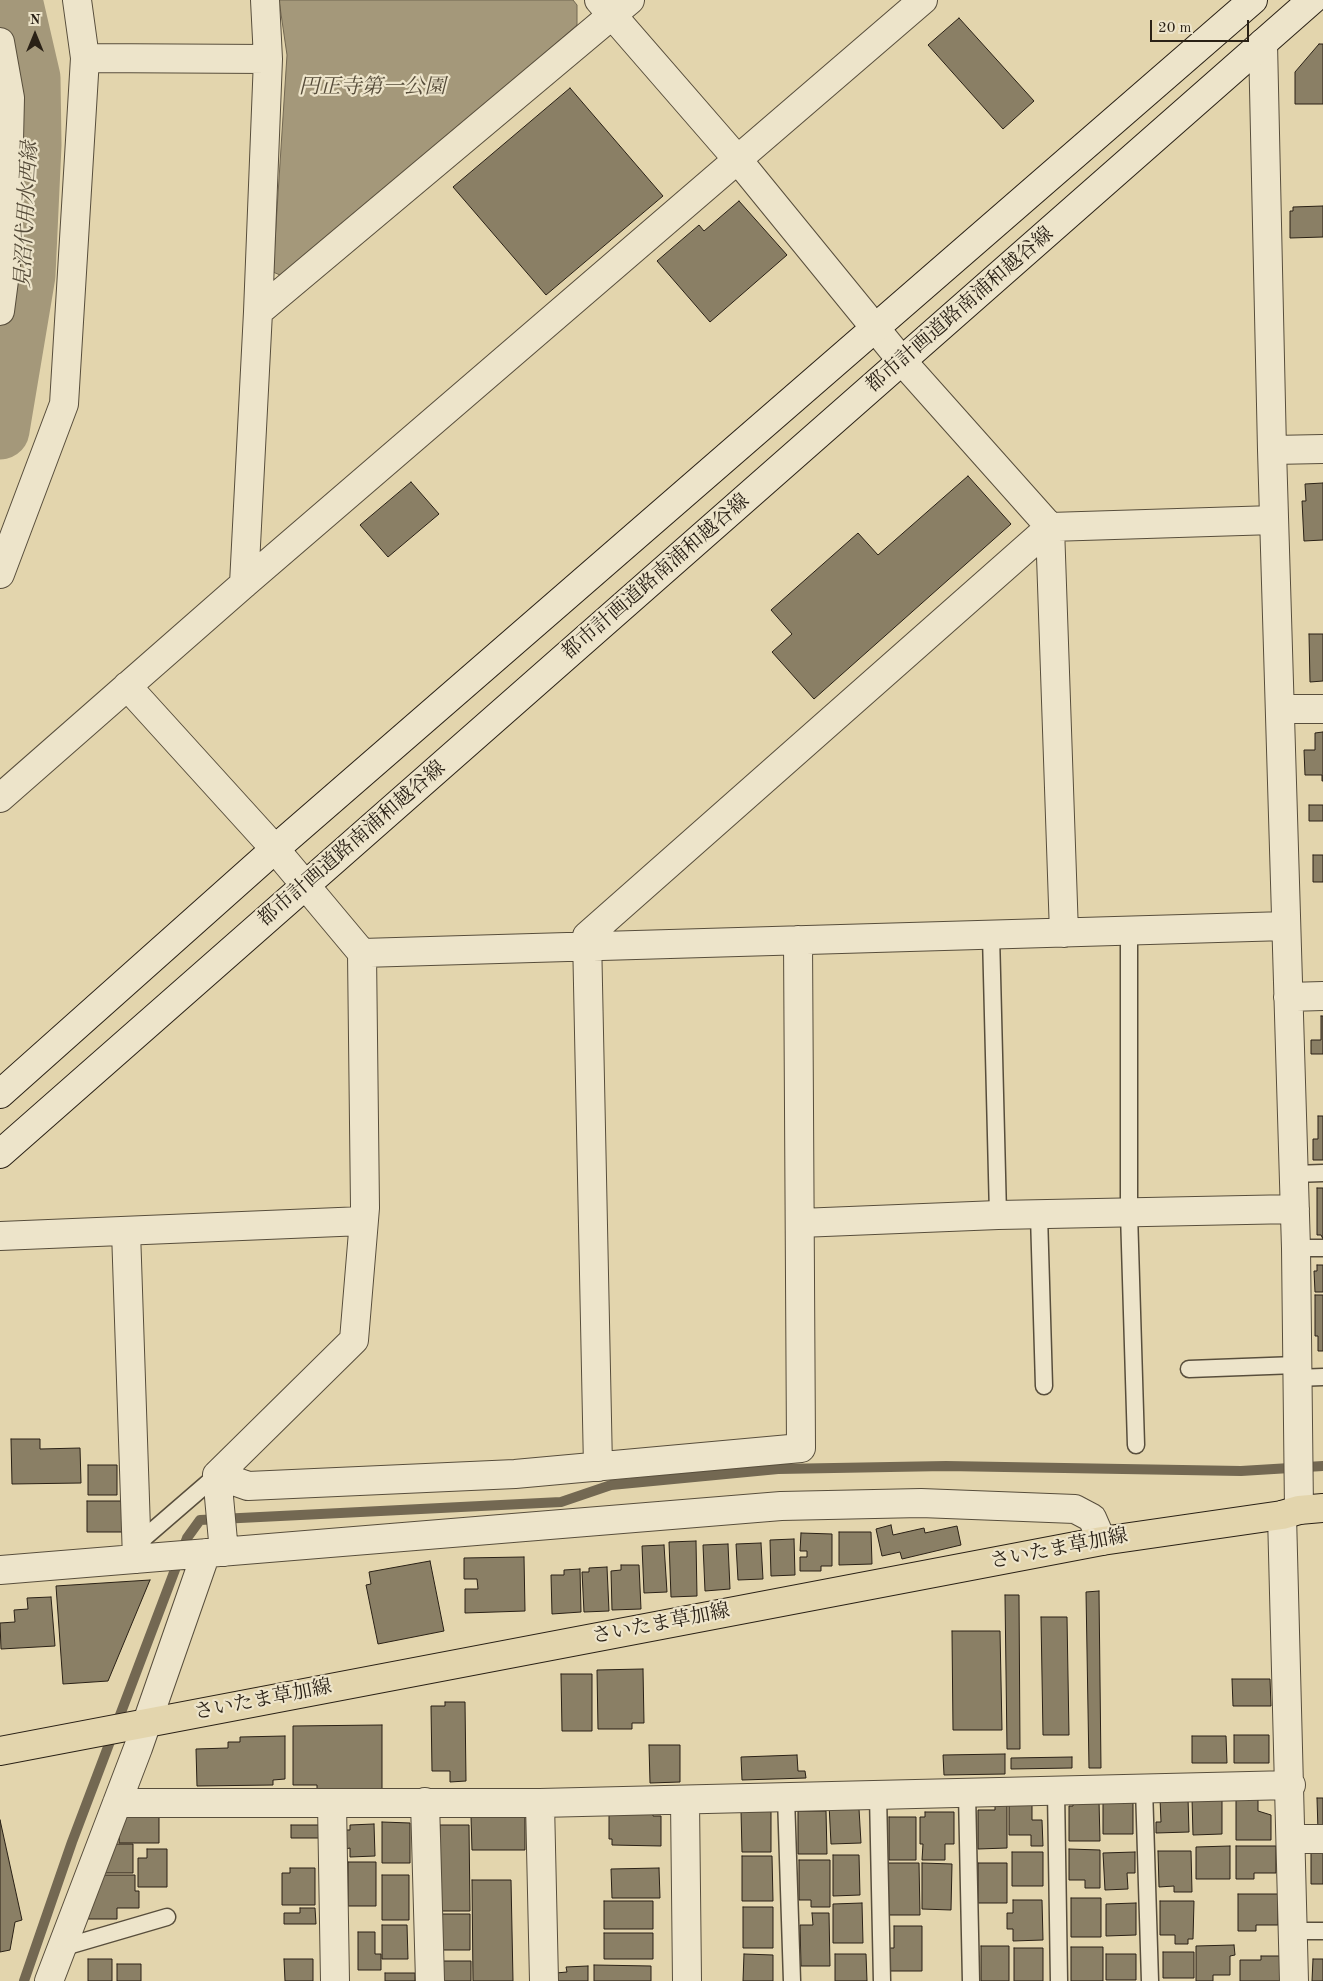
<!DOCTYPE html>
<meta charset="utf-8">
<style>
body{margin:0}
#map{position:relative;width:1323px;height:1981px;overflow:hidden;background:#e3d5ad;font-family:"Old Standard TT",serif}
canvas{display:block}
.north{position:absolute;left:10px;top:10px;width:50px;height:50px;-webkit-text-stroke:4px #ede4ca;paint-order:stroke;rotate:0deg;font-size:14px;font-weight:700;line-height:20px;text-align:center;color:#2a2116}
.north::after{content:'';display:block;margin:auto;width:18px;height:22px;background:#2a2116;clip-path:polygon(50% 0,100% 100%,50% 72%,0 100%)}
.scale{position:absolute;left:1150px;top:20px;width:99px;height:22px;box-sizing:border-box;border:2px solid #2a2116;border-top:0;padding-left:6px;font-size:15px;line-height:18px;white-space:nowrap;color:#2a2116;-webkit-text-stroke:4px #ede4ca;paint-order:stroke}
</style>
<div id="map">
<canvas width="1323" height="1981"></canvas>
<div class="north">N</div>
<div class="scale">20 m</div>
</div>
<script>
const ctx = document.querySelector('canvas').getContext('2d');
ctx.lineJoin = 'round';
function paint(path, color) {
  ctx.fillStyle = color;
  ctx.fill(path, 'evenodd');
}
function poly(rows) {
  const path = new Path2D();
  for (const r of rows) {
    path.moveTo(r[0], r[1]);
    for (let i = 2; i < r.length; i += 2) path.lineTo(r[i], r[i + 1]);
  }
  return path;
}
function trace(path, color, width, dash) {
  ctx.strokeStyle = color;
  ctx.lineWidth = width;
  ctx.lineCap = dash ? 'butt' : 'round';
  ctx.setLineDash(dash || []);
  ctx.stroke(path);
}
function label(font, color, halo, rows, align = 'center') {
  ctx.font = font + ' "Old Standard TT","Noto Serif JP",serif';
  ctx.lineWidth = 4.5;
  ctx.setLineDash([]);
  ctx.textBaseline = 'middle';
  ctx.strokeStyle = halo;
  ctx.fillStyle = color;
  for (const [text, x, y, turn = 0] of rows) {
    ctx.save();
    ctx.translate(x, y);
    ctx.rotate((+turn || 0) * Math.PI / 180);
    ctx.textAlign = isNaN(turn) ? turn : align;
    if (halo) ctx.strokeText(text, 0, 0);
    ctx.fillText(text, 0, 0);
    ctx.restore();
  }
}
const water = poly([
 [279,0,573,0,577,5,577,25,287,278,273,272,287,55,279,0]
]);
paint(water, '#a4987a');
trace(water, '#736852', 1);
trace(poly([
 [24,1981,72,1842,187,1538,200,1520,561,1502,611,1485,778,1469,946,1466,1241,1471,1323,1466]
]), '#736852', 10);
trace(poly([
 [0,430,26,275,32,145,31,78,13,0]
]), '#a4987a', 59);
const building = poly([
 [959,18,1034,101,1003,129,928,45,959,18],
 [1319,44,1323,44,1323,104,1295,104,1295,72,1319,44],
 [570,88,663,196,546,295,453,187,570,88],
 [739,201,787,255,710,322,657,261,699,225,704,231,739,201],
 [1323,206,1323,237,1290,238,1290,211,1293,211,1293,207,1323,206],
 [968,476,1011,524,814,699,772,652,792,634,771,610,858,533,878,555,968,476],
 [411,482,439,514,388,557,360,525,411,482],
 [1323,483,1323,540,1304,541,1302,501,1306,501,1305,484,1323,483],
 [1309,634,1323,634,1323,681,1310,682,1309,634],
 [1323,732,1323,781,1322,781,1322,775,1305,775,1304,750,1315,750,1315,733,1323,732],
 [1309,805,1323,805,1323,821,1309,821,1309,805],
 [1313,855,1323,855,1323,882,1313,882,1313,855],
 [1321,1016,1323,1016,1323,1054,1311,1054,1311,1040,1321,1040,1321,1016],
 [1318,1116,1323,1116,1323,1160,1313,1160,1313,1139,1318,1139,1318,1116],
 [1317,1188,1323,1188,1323,1239,1321,1235,1317,1235,1317,1188],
 [1317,1265,1323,1265,1323,1292,1315,1292,1314,1271,1317,1271,1317,1265],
 [1315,1295,1323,1295,1323,1351,1318,1351,1318,1336,1315,1336,1315,1295],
 [11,1439,40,1439,40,1449,80,1448,81,1483,12,1484,11,1439],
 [88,1465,117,1465,117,1495,88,1495,88,1465],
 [87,1501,124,1501,124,1532,87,1532,87,1501],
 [891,1525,893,1535,924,1528,925,1533,957,1526,961,1545,902,1559,900,1552,882,1556,876,1529,891,1525],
 [839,1532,871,1532,872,1564,839,1565,839,1532],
 [801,1533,832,1534,832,1566,821,1566,821,1571,800,1571,800,1557,807,1557,807,1551,800,1551,801,1533],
 [794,1539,795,1575,771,1576,770,1540,794,1539],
 [696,1541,697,1596,671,1597,669,1542,696,1541],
 [761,1543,763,1579,738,1580,736,1544,761,1543],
 [728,1544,730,1589,705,1591,703,1545,728,1544],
 [664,1545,667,1592,644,1593,642,1546,664,1545],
 [524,1557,525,1611,465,1613,465,1589,478,1589,477,1579,464,1579,464,1558,524,1557],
 [430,1561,444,1631,378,1644,366,1585,371,1584,369,1572,430,1561],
 [621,1565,639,1565,641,1609,612,1610,611,1571,621,1570,621,1565],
 [607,1567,609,1611,584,1612,582,1572,589,1572,589,1568,607,1567],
 [580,1569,581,1612,552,1614,551,1575,564,1575,564,1570,580,1569],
 [150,1580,108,1681,63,1684,56,1586,150,1580],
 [1099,1591,1101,1768,1089,1768,1086,1592,1099,1591],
 [1005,1595,1019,1595,1020,1749,1007,1749,1005,1595],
 [51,1597,55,1646,1,1649,0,1623,15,1622,14,1610,28,1609,27,1598,51,1597],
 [1041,1617,1067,1617,1069,1735,1043,1735,1041,1617],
 [952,1631,1000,1631,1002,1730,953,1730,952,1631],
 [643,1669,644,1723,632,1723,632,1729,598,1729,597,1670,643,1669],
 [561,1674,592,1674,592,1731,562,1731,561,1674],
 [1232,1679,1270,1679,1271,1706,1233,1706,1232,1679],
 [445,1702,465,1702,466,1781,450,1782,450,1771,432,1771,431,1706,445,1706,445,1702],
 [382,1725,382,1789,317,1790,317,1785,293,1785,293,1726,382,1725],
 [1234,1735,1269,1735,1269,1763,1234,1763,1234,1735],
 [285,1736,285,1779,273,1780,273,1785,197,1786,196,1749,228,1748,228,1742,240,1742,240,1737,285,1736],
 [1192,1736,1226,1736,1227,1763,1192,1763,1192,1736],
 [649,1745,680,1745,680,1782,650,1783,649,1745],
 [1005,1754,1005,1774,944,1775,943,1755,1005,1754],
 [797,1755,798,1771,805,1771,806,1778,742,1780,741,1757,797,1755],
 [1072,1757,1072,1768,1011,1769,1011,1758,1072,1757],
 [1236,1797,1258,1797,1258,1811,1271,1815,1271,1840,1236,1840,1236,1797],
 [1188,1798,1189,1832,1156,1833,1156,1822,1161,1822,1160,1799,1188,1798],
 [1222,1798,1222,1834,1193,1835,1192,1799,1222,1798],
 [1317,1798,1323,1798,1323,1830,1318,1831,1317,1798],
 [1009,1801,1032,1801,1032,1820,1042,1820,1043,1846,1031,1846,1031,1835,1009,1835,1009,1801],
 [1073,1801,1099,1801,1100,1841,1069,1841,1069,1806,1073,1806,1073,1801],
 [1103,1801,1133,1801,1133,1834,1103,1834,1103,1801],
 [829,1804,859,1809,861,1843,831,1844,829,1804],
 [995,1804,1007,1804,1007,1848,978,1849,978,1810,995,1810,995,1804],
 [609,1809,653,1809,653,1816,661,1816,661,1846,612,1845,612,1839,609,1839,609,1809],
 [741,1811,771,1811,771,1852,742,1852,741,1811],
 [798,1811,826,1811,827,1854,798,1854,798,1811],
 [925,1812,954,1812,954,1844,945,1844,945,1860,922,1860,923,1844,920,1844,920,1817,925,1817,925,1812],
 [120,1814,159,1815,159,1843,119,1843,120,1814],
 [525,1816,525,1850,472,1850,471,1817,525,1816],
 [889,1817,916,1817,916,1860,889,1860,889,1817],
 [0,1820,22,1920,15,1922,10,1950,0,1952,0,1820],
 [382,1822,410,1823,410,1863,382,1863,382,1822],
 [374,1824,375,1856,350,1857,350,1848,345,1849,345,1830,350,1830,350,1825,374,1824],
 [291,1825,319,1825,319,1838,291,1838,291,1825],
 [440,1825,469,1825,470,1911,440,1911,440,1825],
 [111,1844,133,1844,133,1873,105,1873,105,1855,111,1844],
 [1230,1846,1230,1879,1196,1879,1196,1847,1230,1846],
 [1236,1846,1276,1846,1276,1873,1254,1873,1254,1879,1236,1879,1236,1846],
 [147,1849,167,1849,167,1887,138,1887,138,1858,147,1858,147,1849],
 [1069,1849,1100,1850,1100,1888,1085,1888,1085,1880,1069,1880,1069,1849],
 [1158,1851,1191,1851,1192,1892,1174,1892,1174,1886,1159,1887,1158,1851],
 [1012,1852,1043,1852,1043,1886,1012,1886,1012,1852],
 [1135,1852,1135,1873,1127,1873,1128,1889,1105,1890,1103,1853,1135,1852],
 [1311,1853,1323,1853,1323,1884,1311,1884,1311,1853],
 [833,1855,859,1855,860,1895,833,1896,833,1855],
 [742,1856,772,1856,773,1901,742,1901,742,1856],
 [799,1860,830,1860,830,1907,811,1907,811,1900,799,1900,799,1860],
 [348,1862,376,1862,376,1906,348,1906,348,1862],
 [888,1863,919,1863,920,1915,889,1915,888,1863],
 [922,1863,952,1864,951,1910,922,1909,922,1863],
 [978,1863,1007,1863,1007,1903,978,1903,978,1863],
 [290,1868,315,1868,315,1905,282,1905,282,1873,290,1873,290,1868],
 [659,1868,660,1898,612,1898,611,1869,659,1868],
 [93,1875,135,1875,135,1891,139,1891,139,1908,117,1908,117,1919,85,1919,89,1903,93,1903,93,1875],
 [382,1875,409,1875,409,1920,382,1920,382,1875],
 [472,1880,511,1880,513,1981,473,1981,472,1880],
 [1238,1894,1278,1894,1278,1925,1256,1925,1256,1931,1238,1931,1238,1894],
 [1071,1898,1101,1898,1101,1937,1071,1937,1071,1898],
 [1013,1900,1042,1900,1043,1940,1013,1941,1013,1929,1007,1929,1007,1913,1013,1913,1013,1900],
 [604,1901,653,1901,653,1929,604,1929,604,1901],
 [1160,1901,1194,1901,1193,1939,1188,1939,1188,1944,1175,1944,1175,1935,1160,1935,1160,1901],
 [862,1903,863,1943,833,1943,833,1904,862,1903],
 [1136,1903,1136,1935,1106,1936,1106,1904,1136,1903],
 [743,1907,773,1907,773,1948,743,1948,743,1907],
 [300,1908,315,1908,316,1924,284,1924,284,1913,300,1913,300,1908],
 [812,1913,829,1913,830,1966,801,1966,800,1925,813,1925,812,1913],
 [439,1914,470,1914,470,1950,440,1950,439,1914],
 [382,1925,407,1925,408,1959,382,1959,382,1925],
 [894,1926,922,1926,922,1971,887,1971,887,1948,894,1948,894,1926],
 [358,1932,375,1932,375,1954,381,1954,381,1970,358,1970,358,1932],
 [604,1933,653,1933,653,1959,604,1959,604,1933],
 [1234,1945,1235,1955,1230,1956,1230,1975,1213,1975,1213,1981,1196,1981,1196,1946,1234,1945],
 [981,1946,1009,1946,1009,1981,981,1981,981,1946],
 [1071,1947,1103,1947,1103,1981,1071,1981,1071,1947],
 [1014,1948,1043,1948,1043,1981,1014,1981,1014,1948],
 [1163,1952,1194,1952,1194,1978,1163,1978,1163,1952],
 [744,1954,773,1955,773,1981,743,1981,744,1954],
 [835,1954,866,1954,867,1981,835,1981,835,1954],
 [1106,1954,1136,1954,1136,1980,1106,1980,1106,1954],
 [1261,1956,1282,1956,1282,1981,1240,1981,1240,1960,1261,1960,1261,1956],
 [88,1959,112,1959,112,1981,88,1981,88,1959],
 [284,1959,313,1959,313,1981,285,1981,284,1959],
 [1313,1959,1323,1959,1323,1981,1312,1981,1313,1959],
 [441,1961,471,1961,471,1981,441,1981,441,1961],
 [117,1964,141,1964,141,1981,117,1981,117,1964],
 [594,1965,651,1966,651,1981,594,1981,594,1965],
 [588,1966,588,1981,557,1981,556,1973,567,1972,566,1967,588,1966],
 [385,1973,415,1973,415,1981,385,1981,385,1973]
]);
paint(building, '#8a7f65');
trace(building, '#2a2116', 1);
const lane = poly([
 [1129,931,1129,1213,1136,1445],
 [991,935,998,1215],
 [1294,1174,1323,1173],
 [1039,1215,1044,1386],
 [1296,1248,1323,1248],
 [1189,1369,1296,1365],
 [1296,1378,1323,1377],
 [136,1545,217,1475],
 [1144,1788,1150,1981],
 [1056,1791,1059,1981],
 [967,1793,971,1981],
 [878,1795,882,1981],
 [786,1797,792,1981],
 [1293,1931,1323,1931],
 [61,1948,167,1917]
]);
const street = poly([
 [77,0,85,58,268,59],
 [599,0,738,160,902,361,1050,527,1274,520],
 [0,42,10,98,6,265,0,311],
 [1263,43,1272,450,1296,1248,1299,1510],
 [258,312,630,0],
 [1272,450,1323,449],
 [1050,527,1064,933],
 [0,574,64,404,85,58],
 [244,584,258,312,268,59,265,0],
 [127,686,275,849,362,953,1286,926],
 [1280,709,1323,709],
 [0,798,244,584,923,0],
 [1288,997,1323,996],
 [800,1223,998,1215,1295,1209],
 [126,1231,137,1559],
 [0,1236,363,1221],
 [598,1467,587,936,1050,527],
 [217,1475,248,1486,515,1474,801,1448,798,940],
 [1282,1515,1294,1981],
 [224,1552,217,1475,354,1340,365,1208,362,953],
 [0,1570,781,1506,921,1503,1075,1509,1092,1518,1102,1541],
 [685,1800,687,1981],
 [425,1802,430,1981],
 [117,1803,540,1803,1291,1785],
 [332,1803,335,1981],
 [540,1803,544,1981],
 [1292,1839,1323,1839],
 [49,1981,138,1748,206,1553]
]);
const secondary = poly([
 [0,1094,275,849,1253,0],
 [0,1154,1312,0]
]);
const primary = poly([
 [0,1751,1102,1541,1282,1515,1299,1510,1323,1508]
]);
trace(lane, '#584e3c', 19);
trace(street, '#584e3c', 30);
trace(secondary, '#2a2116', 30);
trace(primary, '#2a2116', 30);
trace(lane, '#ede4ca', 16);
trace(street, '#ede4ca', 28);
trace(secondary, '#ede4ca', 28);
trace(primary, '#e3d5ad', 28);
label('20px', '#2a2116', '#ede4ca', [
 ["都市計画道路南浦和越谷線",960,310,-41],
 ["都市計画道路南浦和越谷線",656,577,-41],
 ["都市計画道路南浦和越谷線",352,844,-41],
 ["さいたま草加線",1059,1549,-11],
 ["さいたま草加線",661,1624,-11],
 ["さいたま草加線",263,1700,-11]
]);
label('italic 21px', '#554b39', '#ede4ca', [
 ["円正寺第一公園",372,87],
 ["見沼代用水西縁",27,215,-87]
]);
</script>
